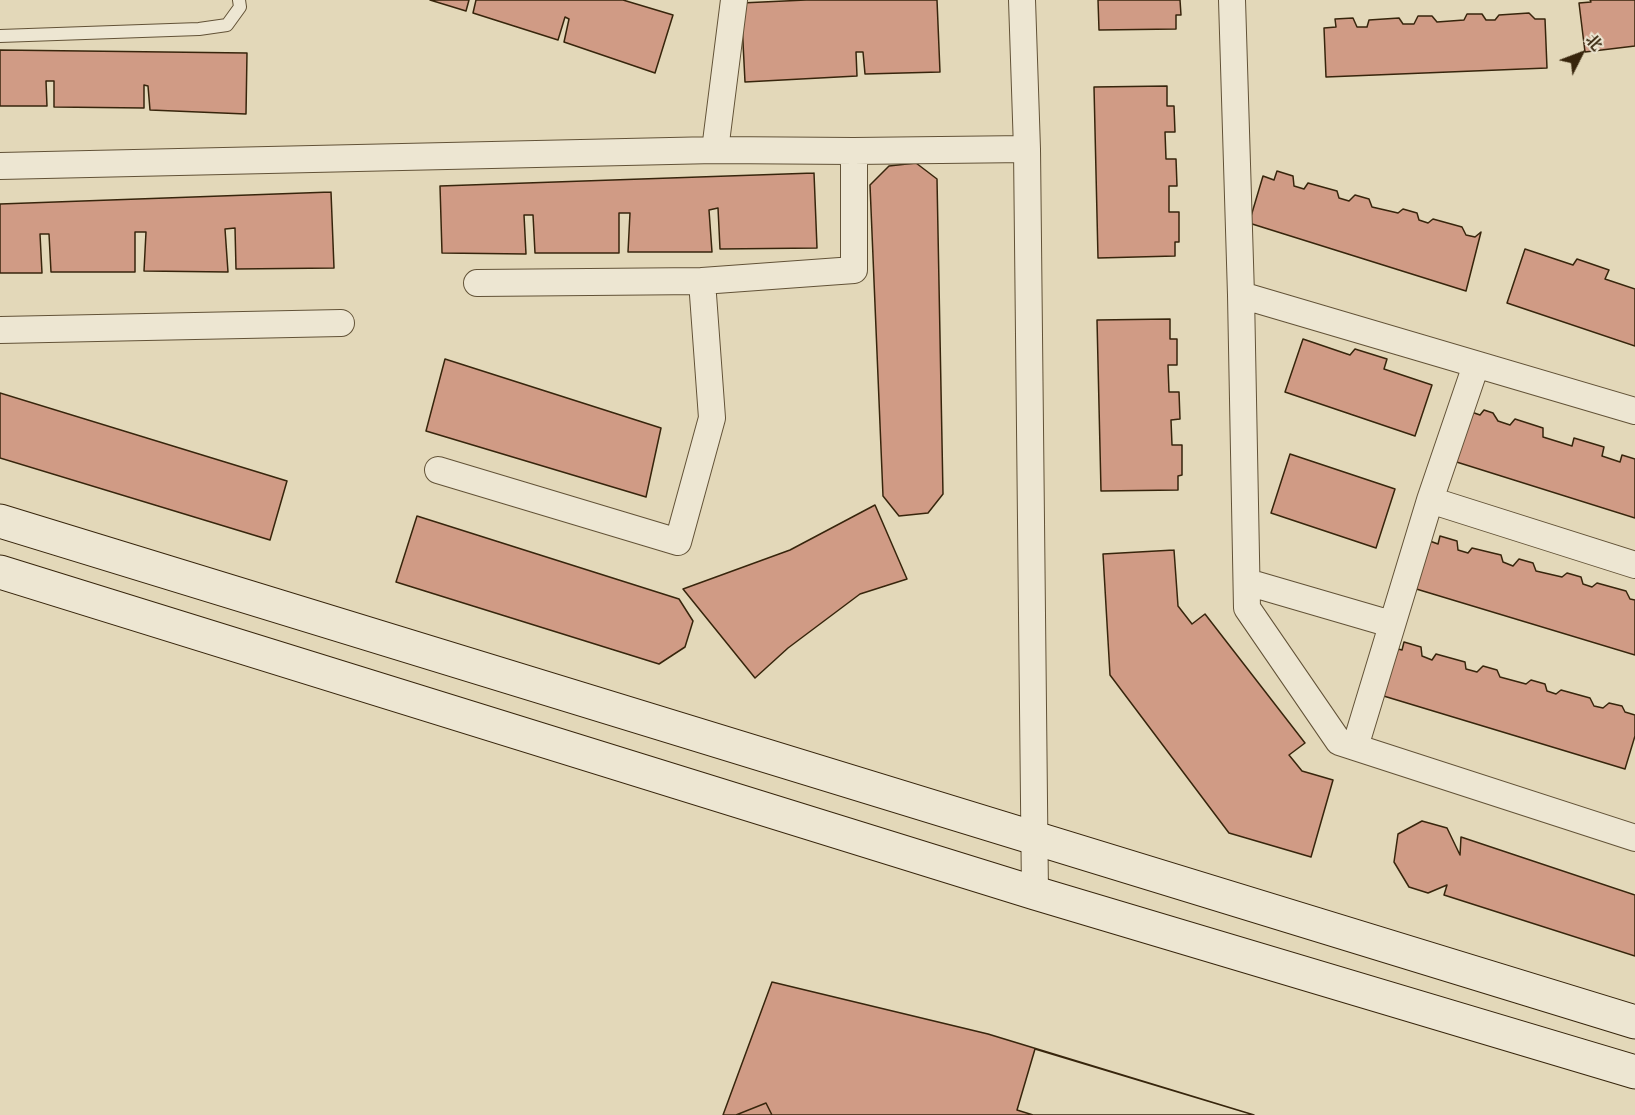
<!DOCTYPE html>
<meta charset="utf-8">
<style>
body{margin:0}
#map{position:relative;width:1635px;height:1115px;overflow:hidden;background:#e3d8b9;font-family:"Libre Caslon Text","Noto Serif SC",serif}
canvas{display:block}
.north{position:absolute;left:1551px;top:24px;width:60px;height:60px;-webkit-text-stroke:4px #ede6d2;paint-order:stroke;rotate:48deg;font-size:16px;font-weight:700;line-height:24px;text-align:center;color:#37250c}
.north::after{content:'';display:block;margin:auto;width:21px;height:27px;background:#37250c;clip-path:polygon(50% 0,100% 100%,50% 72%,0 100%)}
</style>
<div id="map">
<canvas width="1635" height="1115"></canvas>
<div class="north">北</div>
</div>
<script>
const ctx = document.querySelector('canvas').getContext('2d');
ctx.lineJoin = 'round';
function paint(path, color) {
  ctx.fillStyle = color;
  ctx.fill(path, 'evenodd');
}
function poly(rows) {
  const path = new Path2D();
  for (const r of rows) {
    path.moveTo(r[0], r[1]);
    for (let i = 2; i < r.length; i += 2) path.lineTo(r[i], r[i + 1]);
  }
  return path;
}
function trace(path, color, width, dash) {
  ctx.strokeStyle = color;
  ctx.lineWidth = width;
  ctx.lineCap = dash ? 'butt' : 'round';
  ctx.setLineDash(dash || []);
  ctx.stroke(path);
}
const building = poly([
 [430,0,469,0,466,11,430,0],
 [476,0,623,0,673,15,655,73,564,42,569,19,565,17,558,40,473,13,476,0],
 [806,0,937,0,940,72,865,74,863,52,856,52,857,76,745,82,741,3,806,0],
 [1098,0,1180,0,1181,15,1176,15,1176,29,1099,30,1098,0],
 [1590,0,1635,0,1635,46,1585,52,1579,3,1591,2,1590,0],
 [1529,13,1535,19,1545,19,1547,68,1326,77,1324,28,1336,27,1335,19,1353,18,1357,27,1367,27,1369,20,1399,18,1403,24,1414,24,1418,16,1432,16,1437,22,1464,20,1467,14,1482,14,1486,20,1495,20,1499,15,1529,13],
 [0,50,247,53,246,114,150,110,148,86,144,85,144,108,54,107,54,81,46,81,47,106,0,106,0,50],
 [1167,86,1167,106,1174,106,1175,132,1165,132,1166,159,1176,159,1177,186,1169,186,1169,212,1179,212,1179,242,1175,242,1175,256,1098,258,1094,87,1167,86],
 [916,163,937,179,943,494,928,513,899,516,883,496,870,185,889,166,916,163],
 [1277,171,1293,176,1294,186,1304,189,1308,183,1337,191,1339,198,1349,201,1355,195,1369,199,1372,207,1398,213,1403,209,1417,213,1419,220,1428,223,1433,219,1462,227,1466,235,1475,237,1481,232,1466,291,1249,223,1263,176,1274,180,1277,171],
 [814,173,817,248,720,249,718,208,709,210,712,252,628,252,630,213,619,213,619,253,535,253,533,215,524,215,526,254,442,253,440,186,814,173],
 [331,192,334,268,236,269,235,228,225,229,228,272,144,271,146,232,135,232,135,272,51,272,49,234,40,234,42,273,0,273,0,204,331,192],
 [1525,249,1573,265,1577,259,1609,270,1605,279,1635,289,1635,346,1507,303,1525,249],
 [1170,319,1170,339,1177,339,1177,365,1168,365,1169,392,1179,392,1180,419,1171,420,1172,445,1182,445,1182,475,1178,476,1178,490,1101,491,1097,320,1170,319],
 [1303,339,1350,355,1355,349,1387,359,1384,369,1432,385,1415,436,1285,392,1303,339],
 [445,359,661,428,646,497,426,431,445,359],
 [0,393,287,481,270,540,0,458,0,393],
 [1463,409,1480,415,1484,410,1493,413,1498,421,1510,425,1515,419,1543,428,1543,437,1572,446,1574,438,1604,447,1602,456,1620,462,1622,455,1635,459,1635,518,1447,459,1463,409],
 [1290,454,1395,489,1376,548,1271,513,1290,454],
 [875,505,907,579,860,594,788,648,755,678,683,589,790,550,875,505],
 [417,516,679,599,693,621,685,647,659,664,396,582,417,516],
 [1440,536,1457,541,1458,550,1468,553,1472,548,1501,555,1503,562,1513,566,1519,559,1533,563,1536,571,1562,577,1567,573,1581,577,1583,584,1592,587,1597,583,1626,591,1630,599,1635,600,1635,655,1413,588,1427,540,1438,544,1440,536],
 [1174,550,1178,606,1192,624,1205,614,1305,743,1289,755,1302,771,1333,780,1311,857,1229,833,1110,675,1103,554,1174,550],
 [1404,642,1421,647,1422,656,1432,660,1436,654,1465,662,1466,669,1477,672,1483,666,1497,670,1500,677,1526,684,1531,680,1545,684,1547,691,1556,694,1561,690,1590,698,1594,706,1603,708,1609,703,1622,706,1625,712,1635,715,1635,736,1625,769,1377,694,1390,647,1402,650,1404,642],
 [1422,821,1447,828,1460,855,1461,837,1635,895,1635,956,1444,895,1447,885,1428,893,1409,887,1394,862,1398,834,1422,821],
 [772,982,988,1034,1254,1115,772,1115,766,1103,736,1115,723,1115,772,982],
 [1035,1049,1254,1115,1033,1115,1017,1110,1035,1049],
 [766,1103,772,1115,736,1115,766,1103]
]);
paint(building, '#d09b85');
trace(building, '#37250c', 1.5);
const lane = poly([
 [0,36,199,29,227,25,240,7,239,0]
]);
const street = poly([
 [1022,0,1027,149,1035,893],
 [1232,0,1241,295,1247,608,1339,742,1635,838],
 [715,150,734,0],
 [0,166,715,150,854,151,1027,149],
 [477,283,702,281,854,270,854,151],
 [1241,295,1635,411],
 [0,330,341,323],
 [438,470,678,542,712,418,702,281],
 [1430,500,1635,565],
 [1247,582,1391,624],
 [1355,747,1430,500,1476,365]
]);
const secondary = poly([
 [0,521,1635,1022],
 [0,572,1035,893,1635,1072]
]);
trace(lane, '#625237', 14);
trace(street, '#625237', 28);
trace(secondary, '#37250c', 35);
trace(lane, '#ede6d2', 12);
trace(street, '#ede6d2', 26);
trace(secondary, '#ede6d2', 33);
</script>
